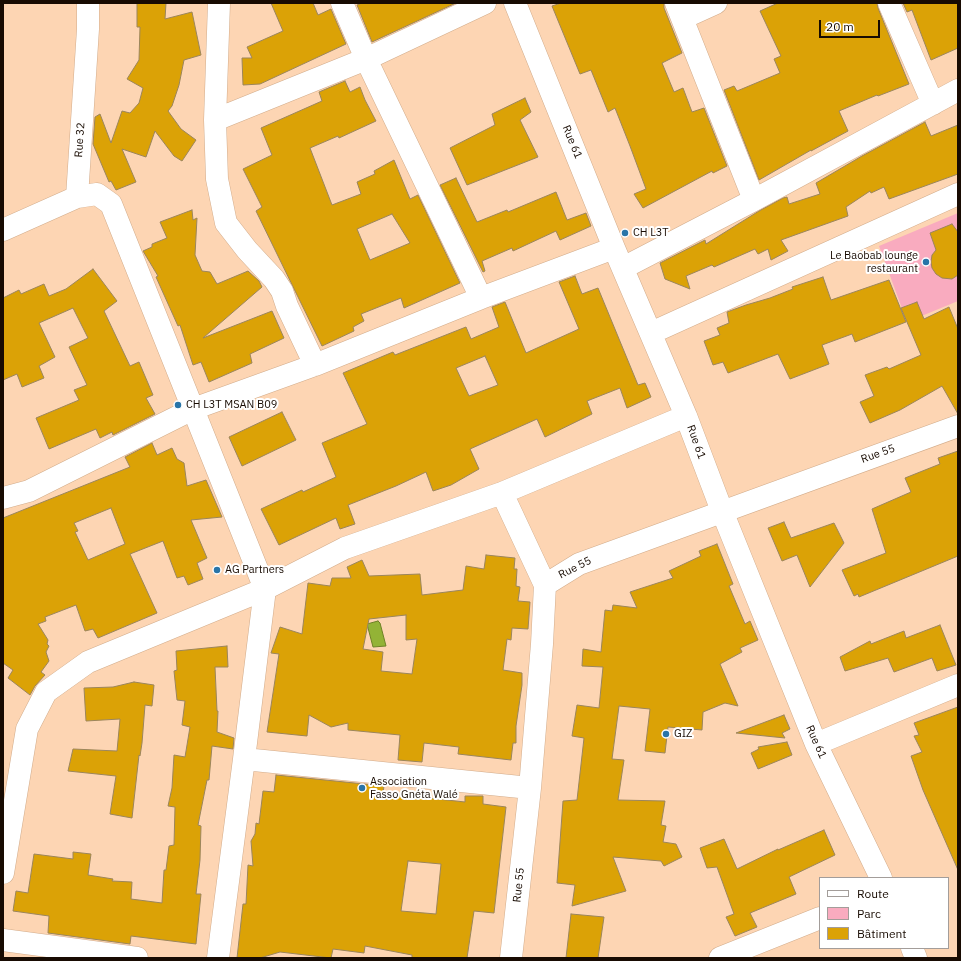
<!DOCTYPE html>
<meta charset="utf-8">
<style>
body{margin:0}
#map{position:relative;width:961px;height:961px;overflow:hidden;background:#fdd5b3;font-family:"IBM Plex Sans",sans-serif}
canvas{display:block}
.frame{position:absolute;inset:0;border:4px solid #180b02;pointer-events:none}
.legend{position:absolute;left:819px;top:877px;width:130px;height:72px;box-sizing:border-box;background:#fff;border:1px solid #a39d9a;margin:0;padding:5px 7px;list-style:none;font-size:12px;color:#180b02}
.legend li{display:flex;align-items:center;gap:8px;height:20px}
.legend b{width:20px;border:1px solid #a39d9a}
.scale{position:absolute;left:819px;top:20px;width:61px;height:18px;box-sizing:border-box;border:2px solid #180b02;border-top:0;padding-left:5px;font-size:12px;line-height:14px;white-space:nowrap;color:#180b02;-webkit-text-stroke:3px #fff;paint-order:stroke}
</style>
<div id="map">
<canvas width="961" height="961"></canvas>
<div class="frame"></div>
<ul class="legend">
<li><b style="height:5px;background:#fff"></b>Route</li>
<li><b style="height:11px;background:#f9abbf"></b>Parc</li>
<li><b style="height:11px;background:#dba206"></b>Bâtiment</li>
</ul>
<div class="scale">20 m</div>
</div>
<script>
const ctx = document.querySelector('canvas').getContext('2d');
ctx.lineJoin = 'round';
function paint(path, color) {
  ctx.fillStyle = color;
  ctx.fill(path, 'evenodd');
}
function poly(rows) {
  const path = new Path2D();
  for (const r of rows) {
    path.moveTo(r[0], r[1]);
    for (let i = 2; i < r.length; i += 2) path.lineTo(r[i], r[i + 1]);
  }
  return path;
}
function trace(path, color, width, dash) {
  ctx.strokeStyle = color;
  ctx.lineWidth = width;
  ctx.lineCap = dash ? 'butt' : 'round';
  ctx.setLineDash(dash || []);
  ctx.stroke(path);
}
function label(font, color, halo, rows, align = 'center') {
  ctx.font = font + ' "IBM Plex Sans",sans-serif';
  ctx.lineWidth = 4;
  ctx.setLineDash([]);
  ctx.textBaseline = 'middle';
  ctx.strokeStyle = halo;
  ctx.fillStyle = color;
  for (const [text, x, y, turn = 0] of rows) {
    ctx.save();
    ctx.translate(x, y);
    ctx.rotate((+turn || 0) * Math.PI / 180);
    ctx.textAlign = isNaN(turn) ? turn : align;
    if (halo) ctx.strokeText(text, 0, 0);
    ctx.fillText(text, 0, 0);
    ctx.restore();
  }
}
paint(poly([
 [958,213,958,301,907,322,879,246]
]), '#f9abbf');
const water = poly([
 [378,621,380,623,386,646,373,647,367,624,378,621]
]);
paint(water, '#93b336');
trace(water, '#6e8126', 1);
const building = poly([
 [137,3,166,3,165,19,192,12,201,55,184,60,179,85,172,106,168,111,181,129,196,140,182,161,174,156,155,131,146,157,122,149,136,182,116,190,111,181,109,182,93,144,95,117,100,114,111,143,122,111,130,113,139,103,143,88,127,79,139,60,140,27,137,27,137,3],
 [271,3,313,3,318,15,331,9,346,44,260,84,243,85,242,58,252,58,247,47,283,31,271,3],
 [362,3,456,3,372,42,357,5,362,3],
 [561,3,664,3,664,8,682,53,662,63,674,92,683,88,692,112,704,108,727,166,713,173,712,171,643,208,634,194,646,189,630,146,615,108,608,112,591,70,580,74,552,6,561,3],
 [778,3,877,3,878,8,909,84,878,96,877,95,839,111,848,131,811,151,811,150,759,180,724,90,734,86,737,91,780,73,774,59,781,56,760,11,778,3],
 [903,3,958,3,958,48,931,60,912,10,907,12,903,3],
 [345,81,350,92,360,87,365,100,376,121,339,138,338,136,310,148,332,205,361,194,357,182,375,174,374,171,394,160,410,199,418,195,460,283,404,308,401,298,361,314,364,321,353,327,354,331,322,346,256,211,262,207,243,169,272,155,261,128,322,101,319,92,345,81],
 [392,214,410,243,370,260,357,229,392,214],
 [525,98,531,112,520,120,538,157,467,185,450,148,495,125,492,114,525,98],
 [925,122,931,136,958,125,958,174,889,199,884,187,871,193,870,191,846,207,848,216,781,240,788,251,771,260,768,249,758,254,755,249,714,267,712,265,686,276,690,289,665,279,660,263,705,240,706,244,759,211,783,198,787,197,789,204,820,194,816,183,862,156,925,122],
 [456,178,477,222,507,210,508,212,556,192,567,220,586,213,591,226,560,240,556,231,513,251,512,248,482,261,485,271,483,272,440,185,456,178],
 [192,210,193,220,197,218,195,255,202,271,210,272,217,284,248,271,259,281,262,287,203,338,272,311,284,338,250,354,252,363,209,382,201,362,193,365,180,325,178,326,156,277,158,276,143,251,152,247,152,244,167,238,160,222,192,210],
 [952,224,958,232,958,275,952,279,942,278,936,274,932,268,931,262,932,255,936,250,930,233,952,224],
 [93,269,117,301,104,311,130,366,139,362,153,395,146,398,155,414,113,435,112,432,100,438,96,429,49,449,36,418,79,400,74,390,87,385,69,347,88,338,73,308,39,323,55,357,39,366,44,378,22,387,17,374,3,380,3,298,19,290,21,294,44,284,49,296,66,289,93,269],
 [575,276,582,294,598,288,638,385,645,383,651,397,627,408,620,388,587,401,592,414,545,437,537,419,470,449,479,469,451,485,433,491,426,472,396,486,348,505,355,524,340,529,336,518,279,545,261,509,302,490,303,492,336,477,322,443,367,424,343,373,393,352,395,355,466,327,471,339,499,327,492,307,505,302,526,353,579,329,559,282,575,276],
 [485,356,498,385,469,396,456,368,485,356],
 [823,277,831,300,889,280,906,322,855,342,852,334,822,345,829,364,790,379,778,354,728,373,723,362,713,365,704,341,720,335,717,328,729,323,727,312,746,305,770,298,793,289,792,287,823,277],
 [917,302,924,319,949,307,958,329,958,414,942,386,900,410,870,423,860,402,874,396,865,375,887,367,889,369,921,355,901,308,917,302],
 [282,412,296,440,242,466,229,437,282,412],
 [152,443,157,455,172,448,177,459,184,463,187,486,206,480,222,517,191,520,207,558,197,563,203,579,188,585,184,576,177,578,163,541,130,554,157,613,98,638,93,629,85,631,76,605,45,617,46,621,38,624,48,640,47,644,49,646,46,652,49,661,41,672,45,675,35,686,30,695,8,678,13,670,3,663,3,518,130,467,125,457,152,443],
 [111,508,125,544,88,560,75,532,78,531,74,523,111,508],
 [958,451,958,556,859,597,858,594,854,596,842,570,886,553,872,509,911,492,905,478,940,464,938,458,958,451],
 [784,522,791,538,834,523,844,543,810,587,797,555,782,561,768,528,784,522],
 [717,544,733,584,729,586,745,624,750,621,758,640,740,648,742,652,720,664,738,706,725,703,703,712,702,730,668,727,665,753,645,751,650,709,619,706,612,759,624,760,618,800,665,801,661,825,666,826,663,842,676,844,682,857,664,866,661,861,613,857,626,891,572,906,575,885,557,883,563,801,577,800,584,738,572,736,577,705,599,708,603,667,582,666,583,649,601,652,605,610,612,611,613,605,637,608,630,592,673,578,669,571,701,556,699,551,717,544],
 [486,555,515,558,514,569,517,569,516,586,520,587,518,601,530,602,528,629,512,628,511,640,507,639,503,670,522,673,522,685,516,726,516,743,513,743,511,760,458,754,459,747,424,743,422,762,398,760,400,735,348,730,348,723,331,727,309,715,307,736,267,732,279,654,271,653,280,627,302,634,308,583,330,586,332,578,351,578,347,567,362,560,369,576,420,574,422,595,463,590,466,566,484,569,486,555],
 [406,615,406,640,417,639,412,674,381,671,383,652,363,649,369,619,406,615],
 [940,625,956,665,937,671,932,658,894,672,888,658,845,671,840,657,870,641,871,644,904,631,906,638,940,625],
 [227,646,228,667,215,667,217,711,218,711,217,732,234,738,233,749,212,746,209,780,207,780,198,825,201,826,200,860,196,894,201,894,196,944,131,936,130,944,48,933,49,916,13,911,16,891,28,893,34,854,73,859,73,852,91,854,88,875,113,879,112,881,132,882,131,899,162,903,164,870,166,870,169,846,174,845,175,807,168,806,172,788,174,755,185,757,190,727,182,725,185,701,177,700,174,671,177,670,176,651,227,646],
 [134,682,154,685,152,706,145,705,142,743,140,756,139,755,132,818,110,814,116,776,68,771,73,749,117,751,120,719,86,721,84,688,113,687,134,682],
 [958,707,958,870,923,790,911,756,922,752,914,736,919,735,914,723,958,707],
 [784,715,790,729,782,733,785,738,736,733,784,715],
 [787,742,792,755,758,769,751,753,759,749,758,747,787,742],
 [276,775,384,786,383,793,465,802,465,796,483,796,483,804,506,807,494,913,474,911,467,958,412,958,412,955,365,946,364,953,333,949,331,958,280,952,260,958,237,958,243,904,246,904,248,865,253,866,251,841,255,834,256,823,259,824,263,791,274,792,276,775],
 [408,861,441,864,436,914,401,911,408,861],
 [824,830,835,855,789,877,796,894,750,913,757,927,735,936,726,917,734,914,717,867,707,868,700,848,724,839,737,869,778,849,778,850,824,830],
 [571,914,604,917,598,958,566,958,571,914]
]);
paint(building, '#dba206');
trace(building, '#9b855c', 1);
const street = poly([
 [219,3,215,120,217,179,226,223,247,250,274,279,282,291,287,306,315,365],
 [342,3,366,59,481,298],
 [515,3,614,248,686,416,722,511,816,744,881,878],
 [676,3,754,200],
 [889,3,933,104],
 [683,18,716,3],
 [215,120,366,59,485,3],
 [77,197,97,194,111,204,265,589,244,759,218,958],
 [3,230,77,197,88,29,88,3],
 [623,268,754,200,958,90],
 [651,333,958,194],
 [502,493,545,585],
 [3,498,29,491,193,409,315,365,481,298,614,248],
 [816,744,958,685],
 [244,759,530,788],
 [3,873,27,729,46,692,88,662,265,589,345,548,502,493,686,416],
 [3,940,137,958],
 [912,948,916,958],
 [511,958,530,788,542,644,545,585,579,564,958,426],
 [720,958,820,918]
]);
trace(street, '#d2ac8b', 23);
trace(street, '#fff', 22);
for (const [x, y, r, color] of [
 [625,233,4,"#2975a8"],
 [926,262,4,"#2975a8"],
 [178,405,4,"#2975a8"],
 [217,570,4,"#2975a8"],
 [666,734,4,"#2975a8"],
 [362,788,4,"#2975a8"]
]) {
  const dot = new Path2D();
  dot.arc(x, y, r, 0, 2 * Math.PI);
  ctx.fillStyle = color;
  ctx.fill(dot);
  trace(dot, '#fff', 1.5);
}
label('11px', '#180b02', '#fff', [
 ["Rue 32",80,140,-86],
 ["Rue 61",572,142,68],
 ["Rue 61",696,442,70],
 ["Rue 55",878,454,-20],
 ["Rue 55",575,568,-27],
 ["Rue 61",816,742,66],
 ["Rue 55",519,885,-84]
]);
label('11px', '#180b02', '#fff', [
 ["CH L3T",633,233],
 ["Le Baobab lounge",918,256,"right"],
 ["restaurant",918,269,"right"],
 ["CH L3T MSAN B09",186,405],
 ["AG Partners",225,570],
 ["GIZ",674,734],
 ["Association",370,782],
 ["Fasso Gnéta Walé",370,795]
], 'left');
</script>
